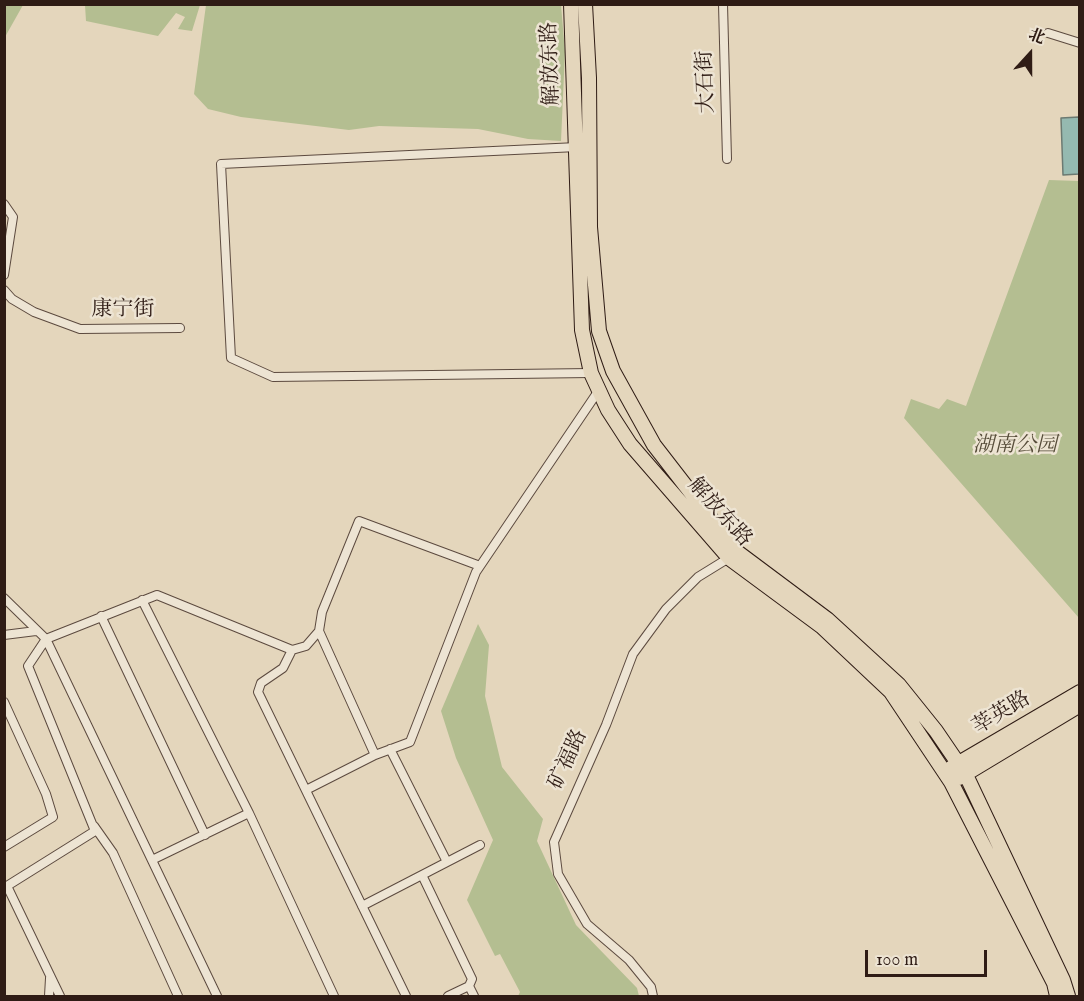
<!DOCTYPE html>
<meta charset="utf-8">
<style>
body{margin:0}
#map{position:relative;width:1084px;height:1001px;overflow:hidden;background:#e4d6bc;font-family:"IM FELL English","Noto Serif SC",serif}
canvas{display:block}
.frame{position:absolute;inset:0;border:6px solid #2f1c15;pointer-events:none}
.north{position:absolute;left:1000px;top:24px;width:60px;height:60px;-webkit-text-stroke:4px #ede4d3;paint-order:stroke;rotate:21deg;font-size:16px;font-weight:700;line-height:24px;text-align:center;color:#2f1c15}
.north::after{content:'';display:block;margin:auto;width:21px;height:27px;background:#2f1c15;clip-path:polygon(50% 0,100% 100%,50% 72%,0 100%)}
.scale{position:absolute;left:865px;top:950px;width:122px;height:27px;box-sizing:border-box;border:3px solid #2f1c15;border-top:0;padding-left:8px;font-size:18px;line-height:21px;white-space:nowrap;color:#2f1c15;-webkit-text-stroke:4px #ede4d3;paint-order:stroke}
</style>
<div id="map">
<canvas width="1084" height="1001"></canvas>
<div class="frame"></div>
<div class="north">北</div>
<div class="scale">100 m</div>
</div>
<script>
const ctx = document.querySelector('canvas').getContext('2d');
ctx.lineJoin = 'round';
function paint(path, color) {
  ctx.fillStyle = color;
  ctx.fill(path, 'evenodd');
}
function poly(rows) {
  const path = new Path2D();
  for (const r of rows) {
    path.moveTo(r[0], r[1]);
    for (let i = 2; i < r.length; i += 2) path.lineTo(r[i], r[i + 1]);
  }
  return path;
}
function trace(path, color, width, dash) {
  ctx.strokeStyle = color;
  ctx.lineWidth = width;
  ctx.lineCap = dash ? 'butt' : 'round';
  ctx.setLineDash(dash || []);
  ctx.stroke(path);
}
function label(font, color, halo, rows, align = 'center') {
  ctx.font = font + ' "IM FELL English","Noto Serif SC",serif';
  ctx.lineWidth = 5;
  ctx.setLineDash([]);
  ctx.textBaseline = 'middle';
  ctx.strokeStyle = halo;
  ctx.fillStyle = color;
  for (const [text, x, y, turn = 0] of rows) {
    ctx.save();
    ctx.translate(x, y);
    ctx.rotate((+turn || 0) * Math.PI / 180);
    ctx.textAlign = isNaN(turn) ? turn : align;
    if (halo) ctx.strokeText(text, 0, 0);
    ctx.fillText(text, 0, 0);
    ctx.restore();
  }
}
paint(poly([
 [5,4,23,5,5,37,4,5],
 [85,5,85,4,200,5,192,31,178,29,185,17,176,13,158,36,86,21],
 [206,5,561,5,565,52,561,141,528,139,478,129,379,126,349,130,241,117,208,109,194,94],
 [1049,180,1079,181,1079,618,904,418,911,399,939,409,947,399,966,406],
 [478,624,489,645,485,696,502,767,543,819,537,841,576,925,637,988,639,996,518,996,520,992,500,954,495,956,467,900,493,840,456,758,441,711]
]), '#b4be91');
const water = poly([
 [1079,117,1079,174,1063,175,1061,118,1079,117]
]);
paint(water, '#95b9b0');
trace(water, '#6c7a72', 1.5);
const street = poly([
 [723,4,727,159],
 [1048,33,1080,43],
 [577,147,221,164,231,358,273,377,591,373],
 [4,204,13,217,4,275],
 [4,290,12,299,34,312,80,329,180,328],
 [480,566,359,521,322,612,319,631,375,755,410,742,476,572,599,390],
 [4,598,46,639,157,595,292,650,306,646,319,631],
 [142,600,249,813,334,996],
 [101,616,205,835],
 [4,635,36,631],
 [46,639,28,666,95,831,7,886,60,996],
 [46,639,217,996],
 [292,650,283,668,261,683,258,692,406,996],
 [4,702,46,794,53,817,4,847],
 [390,749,447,862],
 [306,790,375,755],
 [94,826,113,853,178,996],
 [152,860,249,813],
 [422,875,472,979,469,986,474,996],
 [362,906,480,845],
 [49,996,50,978],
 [448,996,469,986],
 [653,996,651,987,629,960,587,924,558,874,554,842,606,725,633,654,666,609,698,577,732,556]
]);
const primary = poly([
 [571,4,582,330,591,373,608,410,630,444,729,558,821,626,891,692,951,782,1054,983,1057,996],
 [585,4,589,78,590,227,599,331,613,371,654,445,736,551,827,619,899,685,936,731,966,775,1063,980,1068,996],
 [952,767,1080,692],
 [959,778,1080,705]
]);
trace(street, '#5c4a3f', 10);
trace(primary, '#2f1c15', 16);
trace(street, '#ede4d3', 8);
trace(primary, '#e4d6bc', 14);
label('21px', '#2f1c15', '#ede4d3', [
 ["解放东路",552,64,-92],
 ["大石街",707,82,-92],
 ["康宁街",123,311],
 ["解放东路",719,513,48],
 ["莘英路",1002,714,-31],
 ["矿福路",569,760,-65]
]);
label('italic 21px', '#574d3a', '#ede4d3', [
 ["湖南公园",1015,447]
]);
</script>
